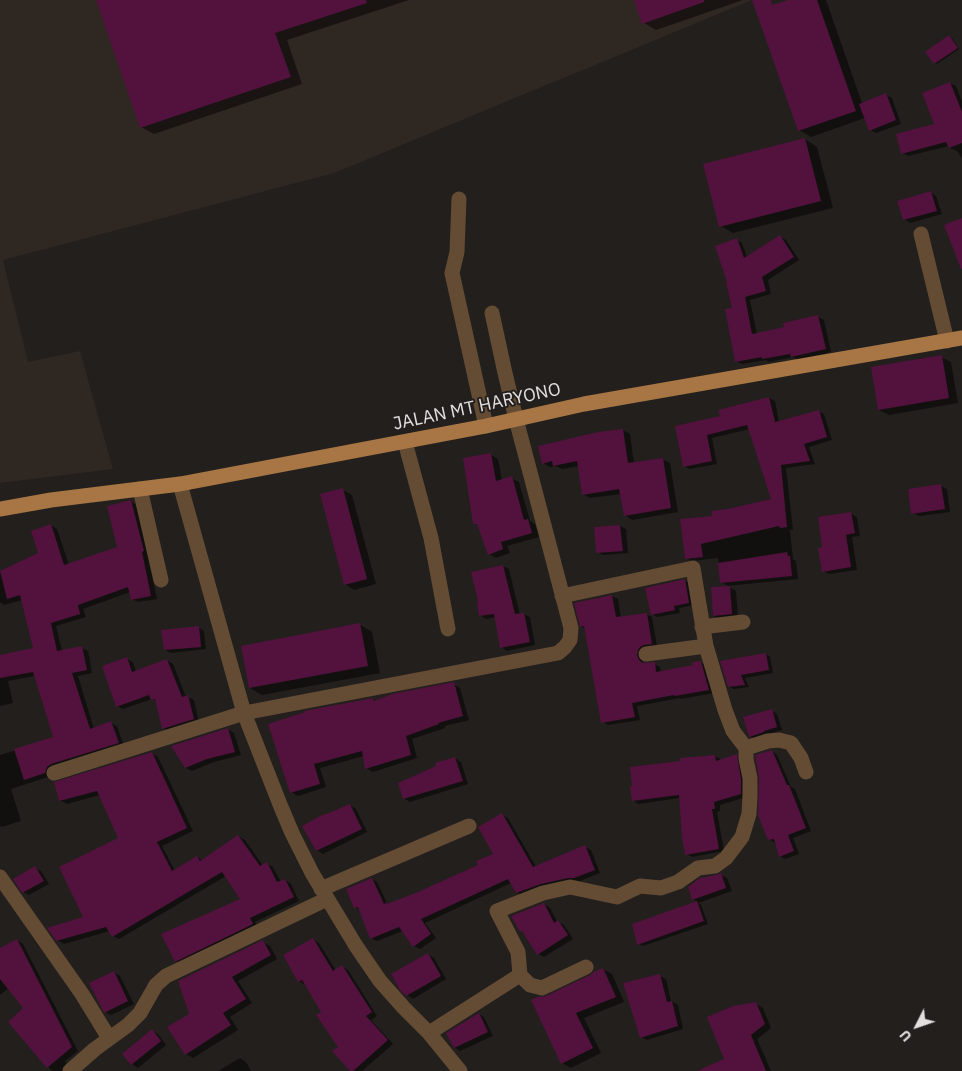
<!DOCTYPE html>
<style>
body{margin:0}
#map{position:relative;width:962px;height:1071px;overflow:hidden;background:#221f1d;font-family:"IBM Plex Sans",sans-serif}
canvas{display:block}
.north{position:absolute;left:892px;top:1001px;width:50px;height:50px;-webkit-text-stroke:4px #221f1d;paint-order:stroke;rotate:229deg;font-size:14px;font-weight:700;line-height:20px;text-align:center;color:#e2e0df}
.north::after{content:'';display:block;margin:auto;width:18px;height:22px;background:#e2e0df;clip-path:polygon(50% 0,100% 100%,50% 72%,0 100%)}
</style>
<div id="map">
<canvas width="962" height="1071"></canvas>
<div class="north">U</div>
</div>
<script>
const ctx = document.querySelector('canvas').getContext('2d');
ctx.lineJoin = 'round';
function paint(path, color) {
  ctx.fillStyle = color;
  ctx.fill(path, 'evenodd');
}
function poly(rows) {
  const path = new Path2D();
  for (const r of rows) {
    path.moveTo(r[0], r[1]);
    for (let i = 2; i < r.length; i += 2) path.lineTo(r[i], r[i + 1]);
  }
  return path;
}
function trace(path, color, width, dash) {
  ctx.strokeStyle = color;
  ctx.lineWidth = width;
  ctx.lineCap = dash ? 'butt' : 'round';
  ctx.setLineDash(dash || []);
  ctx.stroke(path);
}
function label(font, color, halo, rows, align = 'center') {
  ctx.font = font + ' "IBM Plex Sans",sans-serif';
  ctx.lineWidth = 4;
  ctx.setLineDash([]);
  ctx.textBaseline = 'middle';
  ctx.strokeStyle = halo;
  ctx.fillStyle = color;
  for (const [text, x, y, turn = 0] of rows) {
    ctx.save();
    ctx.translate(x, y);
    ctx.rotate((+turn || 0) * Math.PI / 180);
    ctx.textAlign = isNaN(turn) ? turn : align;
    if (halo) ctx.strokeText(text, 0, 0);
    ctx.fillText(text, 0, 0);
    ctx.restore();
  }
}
paint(poly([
 [0,0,752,0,334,173,3,260,28,362,80,351,113,469,0,483]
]), '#2f2722');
paint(poly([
 [97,0,409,0,287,40,302,84,154,134,141,127],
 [635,0,743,0,656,30,644,23],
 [791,0,826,0,862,103,886,95,892,98,901,124,876,133,870,130,865,118,811,137,799,130],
 [949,37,952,38,959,49,937,64,935,63],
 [950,83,956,86,962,102,962,158,957,151,950,148,949,146,908,156,902,153,935,124],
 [805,139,817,147,833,208,733,233,721,226],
 [930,192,936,196,942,214,910,223,904,219],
 [780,237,786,240,799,260,768,280,771,294,750,300,757,334,786,328,818,317,824,320,831,352,798,360,793,357,769,362,766,360,742,364,736,361,734,309,737,240,742,243,747,257],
 [941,357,951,362,958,403,889,415,879,410],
 [769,398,775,401,779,422,818,411,824,414,832,440,809,447,815,464,786,468,793,530,790,530,793,559,796,561,798,579,727,586,736,591,738,617,720,619,714,616,730,587,721,582,718,558,692,561,686,558,713,517,728,510,772,499,750,429,712,438,717,464,690,469,684,466,677,427,722,417],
 [623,430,630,434,634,464,662,459,670,463,678,512,632,520,625,515,621,494,590,498,583,494,579,466,562,469,556,466,550,467,543,463],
 [491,455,498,459,502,480,511,478,519,482,530,521,535,524,539,537,507,546,510,553,496,558,489,554,479,526,475,523],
 [941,486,947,489,950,512,919,516,913,513],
 [343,490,352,495,376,584,354,590,345,584],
 [131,502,137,505,157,599,138,602,132,599,130,592,83,609,86,617,56,626,62,651,82,648,88,651,92,673,78,676,94,729,111,723,117,726,124,746,51,776,11,789,21,821,2,827,0,826,0,755,55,738,35,676,8,681,13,703,0,706,0,656,35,649,22,600,4,605,0,602,0,573,39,554,51,525,57,529,69,565,119,547],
 [851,514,857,517,860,536,852,537,857,570,829,574,823,571,824,548],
 [620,526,626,529,628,553,603,555,597,552],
 [503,566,509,569,520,615,524,614,530,617,535,645,507,651,501,647,496,617,486,619,480,615],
 [685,581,690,583,694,605,679,608,680,613,657,617,652,614],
 [612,596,618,599,621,618,646,614,652,617,657,646,642,660,644,664,655,664,660,667,661,672,694,666,700,662,706,666,714,693,681,699,680,698,637,706,640,720,608,725,603,722,586,629,581,626],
 [359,624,372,632,380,673,262,695,250,688],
 [198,627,204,631,206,649,171,653,165,650],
 [766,654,770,657,773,673,745,678,749,687,734,689,729,687,722,662],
 [127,659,133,662,136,672,167,660,173,664,186,697,188,697,194,700,199,722,169,732,163,728,157,701,152,699,123,709,117,706],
 [453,684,460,688,469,720,445,726,445,728,412,739,417,758,373,772,366,768,364,756,320,768,326,787,298,796,291,792,269,725,373,699,376,701],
 [772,711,777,714,782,730,769,734,756,740,750,736],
 [228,729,234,733,241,755,214,762,192,771,186,768],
 [772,751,777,755,791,787,795,789,811,831,793,838,799,854,785,859,780,856,775,843,769,839],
 [152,753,158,757,193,831,162,846,175,871,198,857,203,861,238,836,245,840,263,866,267,864,273,867,281,882,285,880,291,884,299,901,255,922,259,928,182,964,175,961,242,900,226,876,119,939,113,936,110,931,64,944,57,940,85,918,120,839,100,795,67,804,60,800],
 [715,756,720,759,721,761,736,756,742,759,746,797,720,805,720,811,717,812,724,851,692,857,686,854,680,798,638,804,633,800],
 [455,758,461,762,468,784,410,802,405,799,400,784],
 [350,805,356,809,367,832,323,854,317,850],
 [502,815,508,818,536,867,585,847,591,850,600,873,580,881,575,880,523,896,517,892,511,883,425,923,436,938,420,949,414,946,403,931,377,941,371,938,360,910,355,907,372,879,377,882,388,905,424,891,479,866,494,854],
 [35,868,41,871,49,884,29,895,23,892],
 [721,875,727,878,732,891,698,903,701,905,708,924,643,946,638,944,633,925,698,902,693,899],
 [544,904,550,908,557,921,564,925,573,939,544,957,538,954,525,934,521,931],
 [313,939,319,943,336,971,342,967,348,970,377,1016,371,1020,393,1044,362,1071,352,1071,323,1012,305,985,299,981],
 [17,940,23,944,78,1051,65,1061,70,1068,68,1071,52,1071,9,1022,25,1008,9,988,0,995,0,949],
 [263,942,270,946,277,959,238,981,252,1003,230,1017,238,1030,193,1058,186,1054,190,1014],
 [428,954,434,958,446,979,413,999,407,995],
 [603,969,612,974,624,1002,584,1018,601,1053,571,1068,562,1063,546,998],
 [114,972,120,976,134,1004,111,1015,105,1012],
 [660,976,666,979,671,1001,678,1005,683,1029,647,1040,641,1037],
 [756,1004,763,1008,771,1028,757,1039,771,1071,732,1071],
 [479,1014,484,1017,493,1036,460,1051,454,1047],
 [152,1031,158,1034,166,1045,138,1068,132,1064,123,1054],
 [240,1058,246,1062,251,1071,218,1071]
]), '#0007');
paint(poly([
 [96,0,366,0,367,3,275,33,291,77,140,128],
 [634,0,704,0,704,2,642,24],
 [752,0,771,0,772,5,788,0,817,0,856,111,798,131],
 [949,35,958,48,934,64,925,52],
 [950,82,962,112,962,143,949,148,946,142,901,154,896,134,934,124,922,93],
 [886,93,896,120,869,131,859,104],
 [805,138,821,201,719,227,703,164],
 [931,191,937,211,903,220,897,201],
 [962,218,962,269,961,269,944,225],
 [780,235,794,257,762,277,766,291,745,297,752,334,784,327,783,323,818,315,826,349,791,357,790,354,762,359,762,357,735,362,725,309,732,308,726,282,727,282,715,246,737,238,744,258],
 [942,355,949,398,878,410,871,367],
 [769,397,775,422,819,410,827,437,804,444,810,461,781,465,787,527,780,528,779,526,701,544,703,557,685,559,680,519,712,516,711,511,728,509,771,499,747,425,707,435,712,461,683,467,675,426,720,416,718,410],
 [623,429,628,463,663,458,671,508,624,516,619,489,582,495,577,461,553,466,552,461,542,464,538,446,598,432],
 [491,453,496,481,512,476,524,520,528,519,532,533,501,542,503,549,488,555,477,524,473,524,463,458],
 [941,484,945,509,911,514,908,489],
 [343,488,367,579,344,585,320,494],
 [131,500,144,551,142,552,151,596,131,600,128,587,78,605,80,614,51,623,57,651,82,646,87,670,72,673,90,729,111,721,119,743,51,764,47,767,45,773,24,780,14,749,53,737,33,672,0,678,0,655,33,648,20,595,7,599,0,571,38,553,31,531,51,524,64,565,117,547,107,506],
 [851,512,855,533,846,535,851,567,822,572,818,548,822,547,818,517],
 [620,525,623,551,596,553,594,527],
 [787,552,788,556,790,556,792,576,720,583,718,563],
 [503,565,515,614,524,613,530,642,500,648,494,614,479,616,477,602,478,601,471,572],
 [685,579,689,603,674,606,675,610,651,615,645,588],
 [730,586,732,614,713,616,711,587],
 [612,595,616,617,647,613,652,644,644,645,640,647,638,650,637,655,639,660,643,663,655,662,656,672,693,665,692,662,701,661,709,690,675,696,674,695,632,703,635,717,601,723,584,626,580,627,574,603],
 [360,623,368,666,249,688,241,646],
 [199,626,201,647,164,650,161,630],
 [766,653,769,670,741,675,745,685,728,687,720,661],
 [127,657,132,672,167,659,182,697,188,695,194,719,162,729,155,699,151,700,149,695,116,707,102,666],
 [454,682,463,716,438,723,439,724,406,736,411,755,365,769,362,751,314,764,320,784,290,793,268,724,305,712,304,711,373,698,374,701,392,694],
 [772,709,777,727,764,731,764,732,749,737,743,717],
 [228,728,235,752,207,759,185,768,171,746],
 [772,750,787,785,789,785,806,828,788,835,794,851,779,857,774,839,768,840,758,815,759,778,755,755],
 [152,752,187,828,157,842,172,871,197,856,200,861,238,835,260,866,267,862,277,882,285,879,294,897,250,918,253,924,175,962,161,934,240,899,222,872,112,937,106,927,56,941,47,928,83,917,59,867,118,838,97,791,59,801,54,782],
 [737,754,741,779,741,794,714,802,715,809,712,809,719,849,685,855,682,838,679,795,632,801,630,786,632,786,630,767,680,761,680,758,715,755,716,761],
 [455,757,463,781,403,799,398,783,436,766,435,763],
 [350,804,362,829,316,851,302,826,324,814,324,815],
 [502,813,533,867,585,845,595,870,574,878,568,878,541,884,516,893,508,879,421,919,431,934,413,947,399,927,370,939,358,907,354,908,346,889,372,878,384,904,387,902,387,904,423,890,422,890,478,865,476,861,493,854,478,827],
 [35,866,44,881,22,893,13,879],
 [721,873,726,888,692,900,688,887,700,878,716,875],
 [697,901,704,921,637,945,632,924],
 [544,903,554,923,558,920,568,935,537,955,522,931,520,932,511,916],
 [313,938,333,971,342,965,372,1012,366,1016,388,1040,353,1071,350,1071,332,1051,338,1047,316,1015,321,1012,302,980,298,982,283,955],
 [17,939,72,1047,47,1068,8,1022,23,1008,0,979,0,948],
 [263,940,271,955,232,977,246,999,223,1013,231,1025,185,1055,167,1027,189,1014,178,981],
 [428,953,441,976,406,996,400,990,391,974],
 [603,968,616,997,576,1013,593,1048,561,1064,531,1000,538,997,546,996,590,975,594,972],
 [114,971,128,1001,104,1013,89,983],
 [660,974,667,1002,672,1001,678,1026,640,1038,623,983],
 [756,1002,765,1024,751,1035,766,1071,697,1071,724,1059,707,1017,733,1006],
 [479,1013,488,1032,454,1048,446,1033],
 [152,1029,161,1041,131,1065,122,1054]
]), '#52123d');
trace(poly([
 [459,199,457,252,452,273,486,426],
 [921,234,947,341],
 [405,442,431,538,448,629],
 [180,484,244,713,281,807,292,833,312,873,356,946,380,981,404,1008,429,1033,460,1071],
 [140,489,161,580],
 [562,596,693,568,706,646,725,710,733,731,746,748],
 [702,627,743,622],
 [646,654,706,646],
 [54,773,244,713,558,653,565,647,570,640,571,628,516,419,505,373,492,313],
 [0,877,82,994,109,1038],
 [321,889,469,826],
 [520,975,518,952,497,911,543,893,570,887,617,897,640,886,661,888,678,882,698,868,715,866,726,858,742,837,749,814,750,796,750,778,746,759,746,748,768,741,779,740,791,743,801,758,806,772],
 [429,1033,520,975,530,985,542,988,586,967],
 [70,1071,95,1049,128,1025,140,1013,156,985,166,976,327,899]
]), '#634b34', 15);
trace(poly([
 [0,509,51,500,180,484,486,426,584,404,962,338]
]), '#a77644', 15);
label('18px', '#e2e0df', '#221f1d', [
 ["JALAN MT HARYONO",477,407,-12]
]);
</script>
